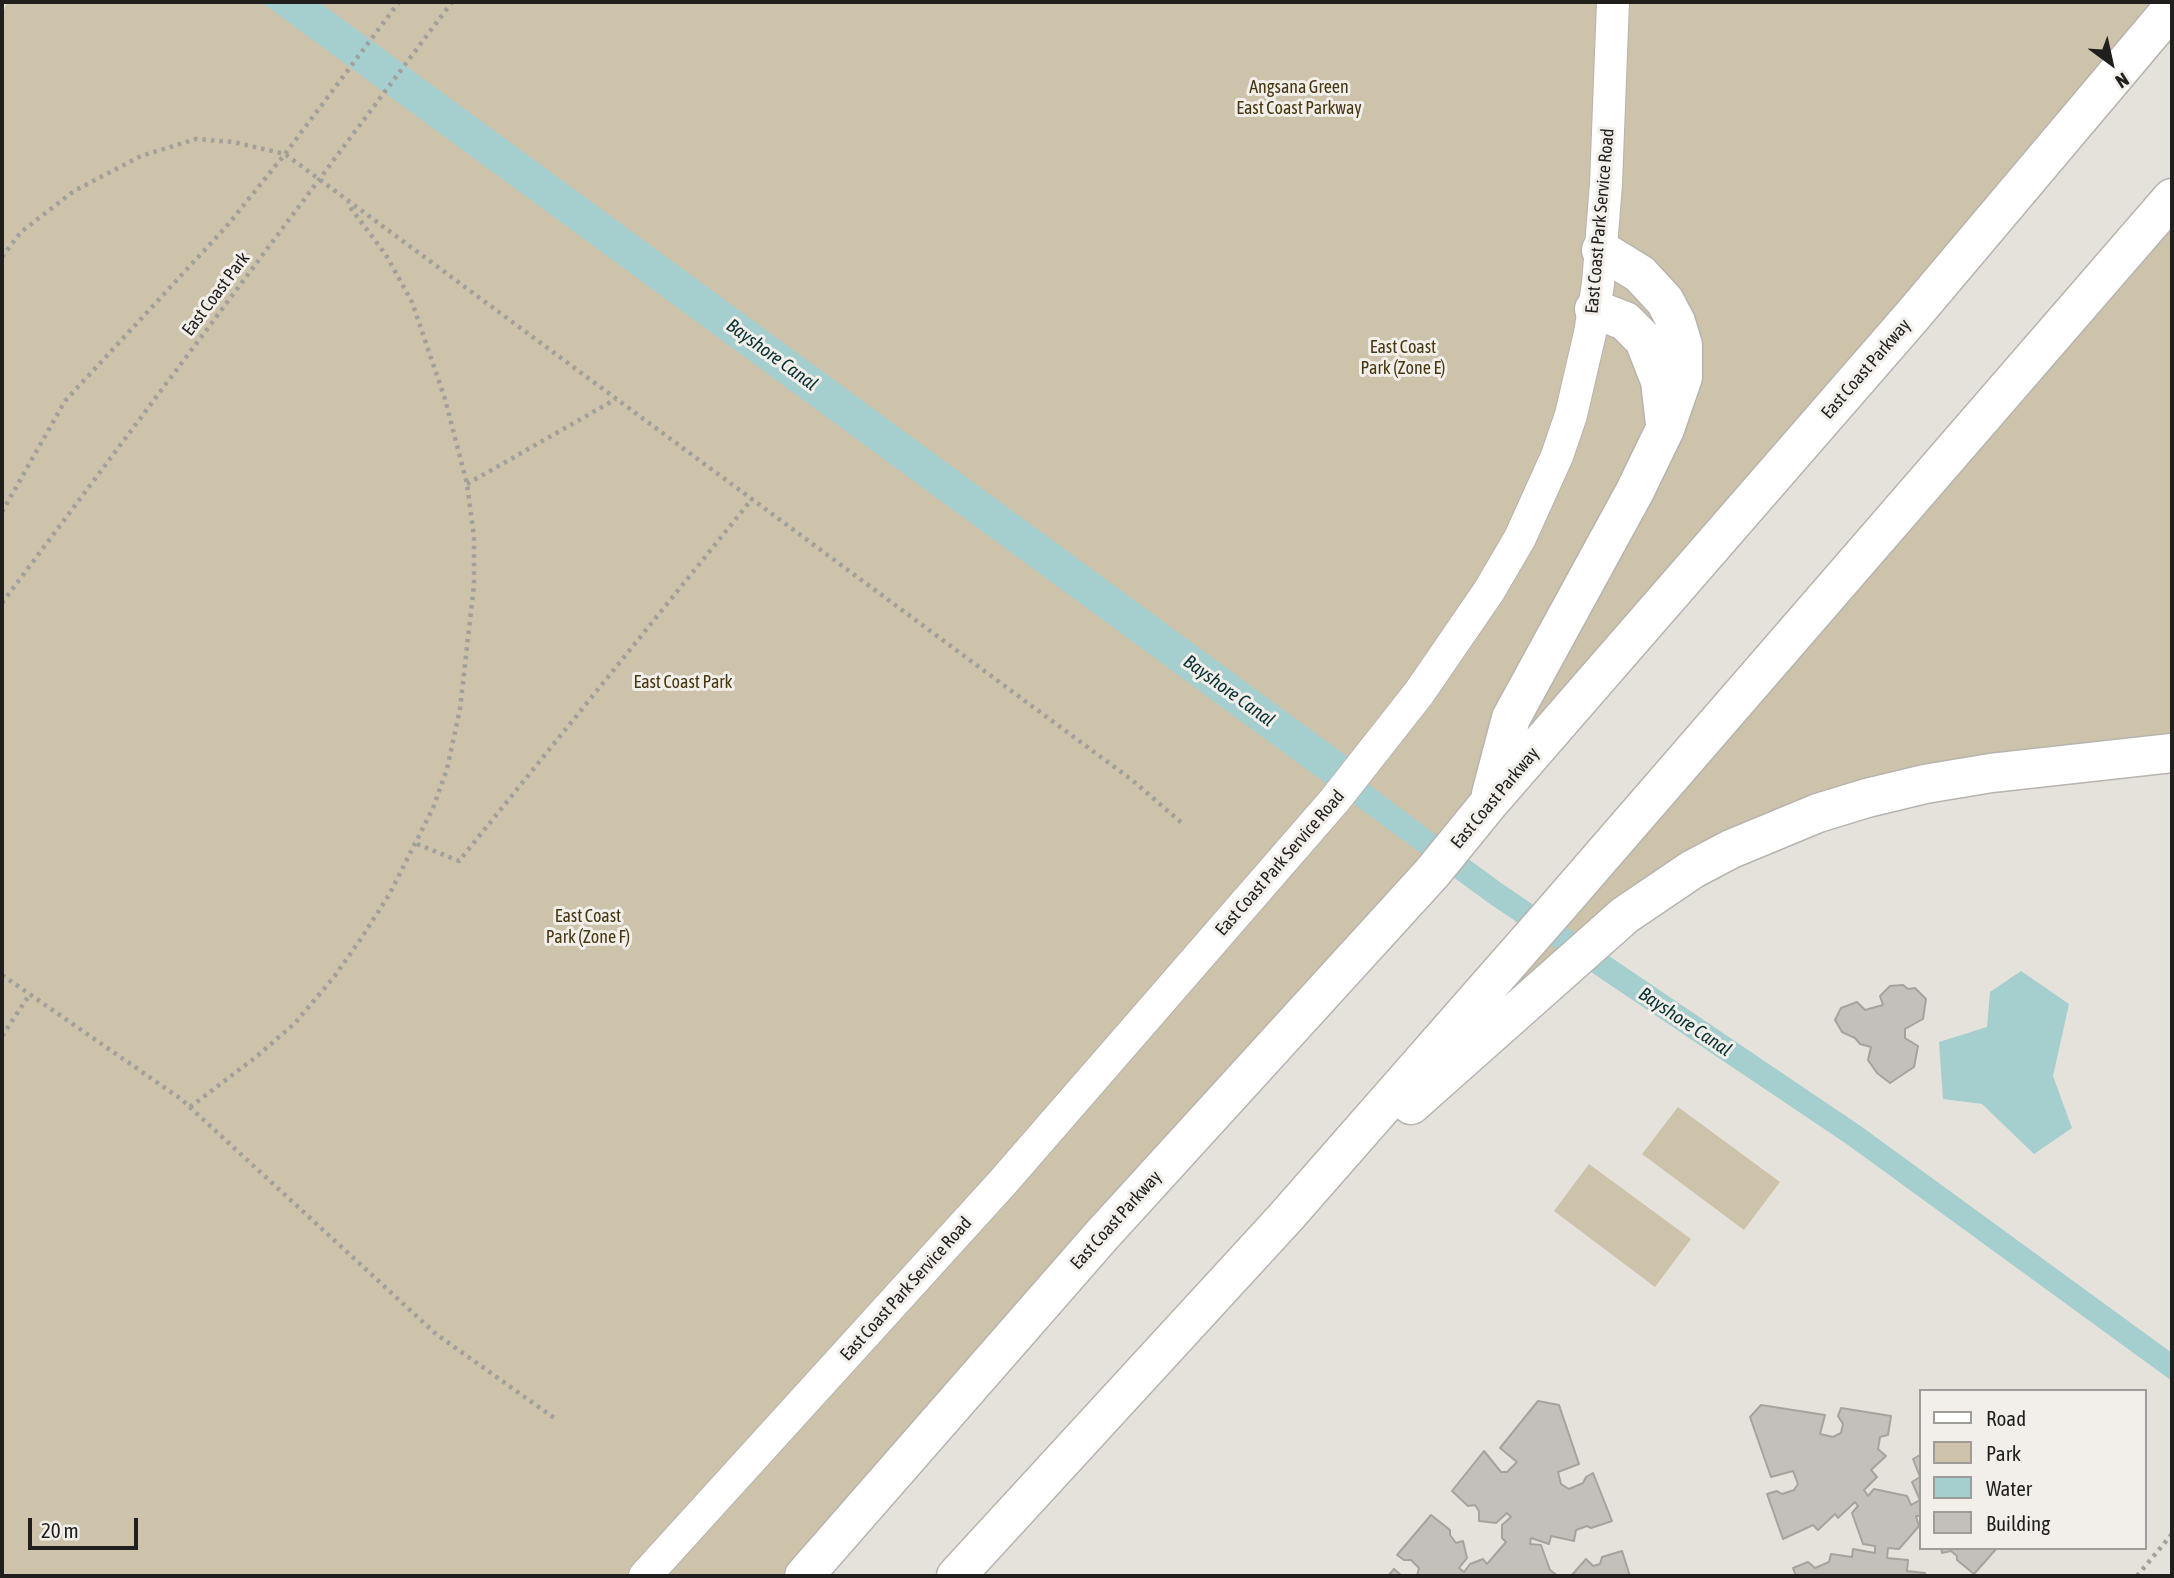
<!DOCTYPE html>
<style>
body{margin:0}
#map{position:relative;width:2174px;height:1578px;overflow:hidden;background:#e5e2dc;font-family:"Asap Condensed",sans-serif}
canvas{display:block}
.frame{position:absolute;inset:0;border:4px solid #201f1d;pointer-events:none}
.legend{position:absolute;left:1919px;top:1389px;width:228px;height:161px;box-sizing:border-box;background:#f2efea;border:2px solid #9e9c98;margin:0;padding:9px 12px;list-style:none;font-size:21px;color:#201f1d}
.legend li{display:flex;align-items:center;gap:14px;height:35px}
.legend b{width:35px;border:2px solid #9e9c98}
.north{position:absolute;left:2076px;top:28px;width:70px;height:70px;-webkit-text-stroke:5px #f2efea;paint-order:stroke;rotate:147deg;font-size:19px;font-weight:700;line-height:28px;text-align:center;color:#201f1d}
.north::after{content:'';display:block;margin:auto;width:24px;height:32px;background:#201f1d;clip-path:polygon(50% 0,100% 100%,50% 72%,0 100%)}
.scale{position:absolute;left:28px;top:1518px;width:110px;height:32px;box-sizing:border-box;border:4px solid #201f1d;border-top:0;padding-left:9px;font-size:21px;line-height:24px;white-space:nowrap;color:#201f1d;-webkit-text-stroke:5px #f2efea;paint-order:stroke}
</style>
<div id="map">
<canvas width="2174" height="1578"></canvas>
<div class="frame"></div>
<ul class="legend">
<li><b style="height:9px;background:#fff"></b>Road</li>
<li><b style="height:19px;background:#cdc2aa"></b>Park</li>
<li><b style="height:19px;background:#a5cece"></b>Water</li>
<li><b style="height:19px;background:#c3c0bb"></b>Building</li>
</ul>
<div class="north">N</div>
<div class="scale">20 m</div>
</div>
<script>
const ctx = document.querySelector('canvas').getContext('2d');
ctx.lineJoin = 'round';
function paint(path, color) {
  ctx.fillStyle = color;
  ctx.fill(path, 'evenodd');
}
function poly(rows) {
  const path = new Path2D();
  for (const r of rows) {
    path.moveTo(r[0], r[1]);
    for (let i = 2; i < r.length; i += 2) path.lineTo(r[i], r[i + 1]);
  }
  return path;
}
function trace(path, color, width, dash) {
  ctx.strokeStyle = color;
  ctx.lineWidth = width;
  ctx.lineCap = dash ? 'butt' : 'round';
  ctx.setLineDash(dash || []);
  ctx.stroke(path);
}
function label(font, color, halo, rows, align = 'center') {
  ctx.font = font + ' "Asap Condensed",sans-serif';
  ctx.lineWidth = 6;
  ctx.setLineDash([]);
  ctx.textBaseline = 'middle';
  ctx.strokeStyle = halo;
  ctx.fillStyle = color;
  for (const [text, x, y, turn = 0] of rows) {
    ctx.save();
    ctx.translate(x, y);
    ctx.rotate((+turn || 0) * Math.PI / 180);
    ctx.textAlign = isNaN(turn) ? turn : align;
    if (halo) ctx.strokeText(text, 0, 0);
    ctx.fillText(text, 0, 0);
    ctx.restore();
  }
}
paint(poly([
 [7,2,2172,2,793,1576,2,1576,2,16],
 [2172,197,2172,748,1997,766,1657,891,1289,1212],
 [1678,1107,1780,1182,1744,1230,1642,1154],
 [1589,1164,1691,1239,1655,1287,1554,1211]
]), '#cdc2aa');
paint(poly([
 [261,2,319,2,1348,757,1343,765,1452,847,1504,885,1862,1127,2172,1353,2172,1381,1848,1145,1490,904],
 [2021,971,2069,1004,2053,1076,2072,1128,2034,1154,1982,1104,1943,1099,1939,1042,1987,1027,1990,992]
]), '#a5cece');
const building = poly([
 [1903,985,1908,989,1915,988,1926,999,1923,1019,1905,1029,1905,1038,1918,1046,1914,1067,1890,1083,1877,1073,1868,1060,1871,1047,1860,1044,1855,1038,1842,1032,1835,1020,1841,1008,1857,1002,1865,1010,1883,1005,1880,996,1890,986,1903,985],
 [1538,1401,1559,1405,1579,1464,1558,1472,1561,1484,1569,1489,1583,1483,1586,1477,1593,1473,1612,1521,1591,1528,1587,1526,1576,1530,1574,1541,1551,1536,1549,1544,1531,1538,1530,1544,1541,1545,1550,1570,1558,1576,1417,1576,1419,1568,1411,1560,1404,1560,1397,1555,1431,1515,1450,1530,1450,1535,1456,1543,1463,1541,1467,1558,1459,1568,1464,1572,1470,1564,1483,1559,1487,1564,1506,1542,1502,1538,1502,1525,1511,1517,1507,1513,1496,1523,1479,1521,1479,1511,1475,1505,1468,1506,1452,1491,1484,1451,1501,1472,1507,1472,1517,1462,1500,1448,1538,1401],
 [1761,1405,1825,1415,1820,1434,1833,1437,1841,1433,1843,1424,1838,1416,1841,1408,1891,1416,1888,1435,1880,1437,1878,1449,1886,1456,1871,1470,1877,1477,1864,1490,1868,1496,1874,1489,1907,1496,1911,1505,1920,1500,1912,1482,1920,1477,1913,1459,1920,1455,1920,1516,1916,1516,1919,1526,1899,1549,1888,1548,1887,1558,1908,1560,1907,1571,1925,1573,1925,1576,1796,1576,1793,1568,1808,1562,1815,1568,1829,1562,1831,1554,1852,1557,1853,1549,1875,1553,1875,1546,1863,1544,1852,1513,1858,1506,1855,1502,1838,1518,1835,1514,1818,1530,1813,1525,1783,1539,1767,1494,1777,1491,1782,1494,1794,1490,1798,1484,1793,1471,1771,1477,1750,1417,1761,1405],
 [1941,1548,1997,1548,1974,1574,1957,1560,1957,1556,1951,1551,1942,1553,1941,1548],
 [1622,1551,1630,1576,1571,1576,1586,1559,1593,1566,1600,1564,1602,1557,1622,1551],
 [1394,1569,1402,1576,1388,1576,1394,1569]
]);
paint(building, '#c3c0bb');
trace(building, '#a6a39e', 2);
const minor = poly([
 [645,1576,1003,1182,1334,801,1419,693,1489,591,1520,538,1557,456,1571,415,1590,333,1598,284,1606,184,1613,2]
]);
const motorway = poly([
 [1594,309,1625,321,1644,340,1660,381,1665,424],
 [1491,794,1511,718,1635,491,1665,429,1683,377,1683,345,1676,322,1665,301,1640,274,1601,250],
 [1411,1105,1625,915,1693,869,1731,849,1818,813,1867,798,1925,784,1991,773,2172,753],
 [804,1576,1102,1235,1432,873,1489,803,1914,314,2172,8],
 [956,1576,1285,1218,1556,909,2172,198]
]);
trace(minor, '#b7b4af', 34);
trace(motorway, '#b7b4af', 41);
trace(poly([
 [2,257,21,232,74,191,141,156,196,139,233,142,285,154,1132,780,1183,824],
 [467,484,616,399],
 [2,512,65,401,226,227,285,154,399,2],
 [2,603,452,2],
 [417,844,459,861,752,499],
 [2,975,181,1099,436,1334,557,1420],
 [2,1036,30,994],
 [190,1107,256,1057,295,1023,334,977,360,940,389,895,433,808,447,769,460,709,474,585,474,537,467,484,445,399,412,302,386,255,347,203],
 [2137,1576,2172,1534]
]), '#a2a09b', 4.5, [3.5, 5]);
trace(minor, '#fff', 32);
trace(motorway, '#fff', 38);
label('18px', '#473710', '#f2efea', [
 ["Angsana Green",1299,87],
 ["East Coast Parkway",1299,108],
 ["East Coast",1403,347],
 ["Park (Zone E)",1403,368],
 ["East Coast Park",683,682],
 ["East Coast",588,916],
 ["Park (Zone F)",588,937]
]);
label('18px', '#201f1d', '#f2efea', [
 ["East Coast Park Service Road",1600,221,-85],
 ["East Coast Park",216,294,-53],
 ["East Coast Parkway",1866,369,-49],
 ["East Coast Parkway",1495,798,-50],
 ["East Coast Park Service Road",1280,863,-49],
 ["East Coast Parkway",1116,1220,-48],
 ["East Coast Park Service Road",906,1289,-48]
]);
label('italic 19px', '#083233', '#f2efea', [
 ["Bayshore Canal",772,355,36],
 ["Bayshore Canal",1229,691,36],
 ["Bayshore Canal",1685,1022,34]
]);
</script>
